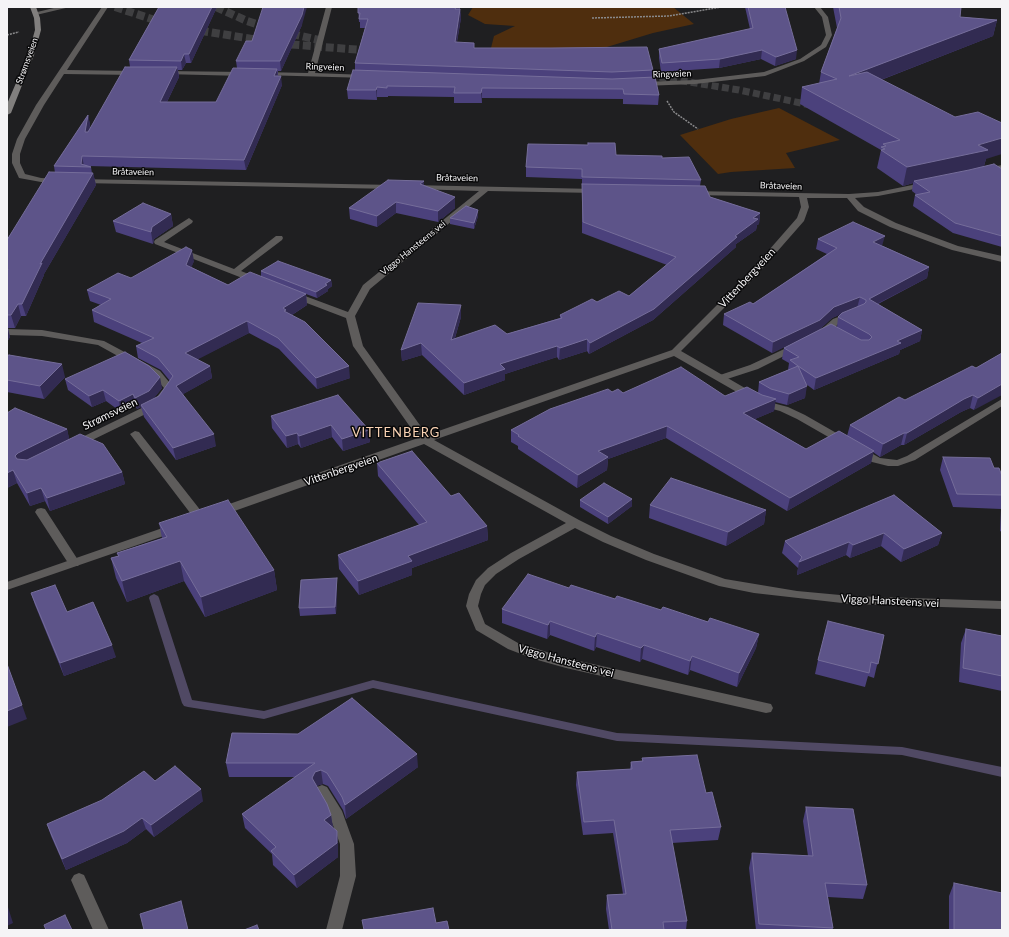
<!DOCTYPE html>
<meta charset="utf-8">
<style>
body{margin:0}
#map{position:relative;width:1009px;height:937px;overflow:hidden;background:#1f1f21;font-family:Lato,sans-serif}
canvas{display:block}
.frame{position:absolute;inset:0;border:8px solid #f5f4f6;pointer-events:none}
</style>
<div id="map">
<canvas width="1009" height="937"></canvas>
<div class="frame"></div>
</div>
<script>
const ctx = document.querySelector('canvas').getContext('2d');
ctx.lineJoin = 'round';
function paint(path, color) {
  ctx.fillStyle = color;
  ctx.fill(path, 'evenodd');
}
function poly(rows) {
  const path = new Path2D();
  for (const r of rows) {
    path.moveTo(r[0], r[1]);
    for (let i = 2; i < r.length; i += 2) path.lineTo(r[i], r[i + 1]);
  }
  return path;
}
function trace(path, color, width, dash) {
  ctx.strokeStyle = color;
  ctx.lineWidth = width;
  ctx.lineCap = dash ? 'butt' : 'round';
  ctx.setLineDash(dash || []);
  ctx.stroke(path);
}
function label(font, color, halo, rows, align = 'center') {
  ctx.font = font + ' Lato,sans-serif';
  ctx.lineWidth = 3;
  ctx.setLineDash([]);
  ctx.textBaseline = 'middle';
  ctx.strokeStyle = halo;
  ctx.fillStyle = color;
  for (const [text, x, y, turn = 0] of rows) {
    ctx.save();
    ctx.translate(x, y);
    ctx.rotate((+turn || 0) * Math.PI / 180);
    ctx.textAlign = isNaN(turn) ? turn : align;
    if (halo) ctx.strokeText(text, 0, 0);
    ctx.fillText(text, 0, 0);
    ctx.restore();
  }
}
paint(poly([
 [473,7,673,7,694,24,653,33,597,50,489,56,494,36,515,26,485,24,468,15],
 [779,108,840,140,786,153,795,168,731,172,718,174,680,135,731,119]
]), '#4f2e0e');
paint(poly([
 [154,594,158,596,159,598,192,700,264,711,373,680,617,733,902,747,1002,767,1002,777,902,755,617,741,373,688,264,719,188,707,184,706,182,703,149,598,150,596,154,594]
]), '#504964');
trace(poly([
 [639,74,739,90,815,106]
]), '#3f3f41', 7, [7, 3.5]);
trace(poly([
 [115,7,167,24],
 [216,7,247,21,275,30,319,40],
 [189,29,285,44,375,51]
]), '#3f3f41', 8, [8, 3.5]);
trace(poly([
 [592,18,669,16,721,7],
 [7,35,19,32],
 [667,101,674,112,698,129]
]), '#89898b', 1.5, [2, 1]);
paint(poly([
 [852,312,857,315,855,317,839,323,832,331,824,336,818,336,816,334,833,319,852,312],
 [795,344,798,345,800,347,798,349,758,369,721,381,716,378,717,376,750,365,795,344],
 [1002,399,1002,406,915,460,898,466,888,466,872,462,797,419,780,411,761,406,760,404,765,401,788,407,805,415,880,458,897,460,907,456,1002,399],
 [135,431,139,432,205,516,207,519,205,522,197,522,130,434,135,431],
 [41,508,45,509,78,560,80,563,78,566,70,566,35,512,37,509,41,508],
 [322,785,327,787,342,811,354,844,356,876,342,930,326,930,340,876,340,844,330,817,315,791,317,787,322,785],
 [79,873,84,875,109,930,93,930,71,880,74,875,79,873]
]), '#5e5c5b');
paint(poly([
 [102,7,108,7,67,70,136,71,139,73,136,75,64,74,44,105,25,139,20,154,20,163,25,174,41,178,59,179,63,181,59,183,41,182,19,178,12,163,12,154,17,139,36,105,102,7],
 [326,7,332,7,315,73,366,75,368,76,368,78,261,75,261,73,263,72,308,73,326,7],
 [814,7,820,7,828,17,832,35,826,47,804,61,765,76,695,84,643,86,640,84,643,82,695,80,764,72,800,59,821,45,826,35,822,17,814,7],
 [165,71,244,72,247,74,244,76,163,74,163,72,165,71],
 [1002,165,1002,169,985,173,981,171,982,169,1002,165],
 [77,179,395,185,399,187,395,189,80,183,77,183,77,179],
 [927,182,931,184,930,186,878,196,855,198,864,207,896,223,958,246,1002,256,1002,262,952,250,890,227,858,211,847,198,807,198,809,207,804,221,754,278,681,351,757,395,758,397,757,399,749,399,674,356,434,440,579,520,611,536,654,554,725,579,797,591,851,596,1002,601,1002,609,851,604,754,593,719,586,646,560,603,542,575,528,519,559,496,574,485,585,481,594,478,606,485,624,518,643,566,658,771,704,773,708,771,712,766,713,566,668,534,659,508,649,476,630,466,606,469,594,476,580,488,568,511,553,566,523,424,444,223,515,219,516,215,515,213,512,215,509,418,438,353,346,346,318,291,297,289,295,294,292,297,293,348,312,363,285,479,191,414,189,411,189,411,185,596,189,600,191,596,193,488,191,370,289,355,316,363,346,427,435,672,350,748,274,797,218,801,207,799,197,694,195,691,195,691,191,849,194,878,192,927,182],
 [189,218,193,221,192,223,164,242,234,269,276,236,282,236,283,238,282,240,241,271,261,279,263,281,261,283,255,283,155,244,154,242,155,240,189,218],
 [7,329,42,330,104,341,160,371,174,388,160,407,80,446,72,446,71,444,72,442,152,403,164,388,152,375,98,345,42,336,7,335,7,329],
 [174,524,178,525,180,528,178,531,7,590,7,582,174,524]
]), '#5e5c5b');
paint(poly([
 [58,7,70,7,36,15,33,13,58,7]
]), '#5e5c5b');
paint(poly([
 [30,7,36,7,40,18,41,30,34,55,11,113,7,115,7,104,28,55,35,30,34,18,30,7]
]), '#817f7e');
paint(poly([
 [159,7,217,7,191,63,186,63,182,70,178,70,179,77,167,102,216,102,237,68,236,61,252,41,302,25,281,71,278,71,278,76,282,85,246,170,88,166,91,167,92,173,93,173,96,185,44,274,44,275,26,316,21,316,15,328,8,328,10,337,7,342,7,240,55,173,54,166,88,115,90,125,89,131,130,67,129,60],
 [358,7,460,7,460,9,461,18,457,42,474,48,653,70,653,77,659,95,658,105,623,104,623,99,482,98,482,103,454,103,454,97,453,97,388,96,388,97,377,97,377,100,348,99,347,90,355,70,355,63,365,28,360,28,360,22,359,22],
 [745,7,785,7,796,59,775,66,761,59,719,68,661,72,659,58,659,49,750,29],
 [833,7,961,7,960,17,997,20,993,36,881,80,986,159,984,166,1002,169,1002,247,953,233,913,206,915,195,917,195,912,191,913,183,903,186,877,168,881,150,800,104,802,87,819,84,821,72,837,28],
 [616,155,662,158,701,180,700,186,710,197,760,213,759,224,757,225,756,230,736,244,736,247,653,320,589,354,587,351,559,360,557,357,505,374,505,380,464,395,422,355,402,361,401,350,461,305,461,317,455,338,507,334,560,318,560,315,597,302,629,296,667,265,582,233,582,179,526,177,526,167],
 [424,185,455,208,438,222,396,213,377,227,350,219,349,208],
 [478,210,478,216,474,229,450,224,450,218],
 [171,214,173,226,154,239,153,244,116,232,113,221],
 [818,239,883,246,929,267,927,278,878,304,922,330,920,341,900,350,899,354,814,390,806,384,805,398,787,405,775,402,774,411,755,419,806,449,847,436,850,425,976,368,1002,353,974,410,970,408,961,412,904,445,901,445,880,457,873,452,871,463,787,511,666,438,608,459,607,470,577,488,518,449,518,446,511,442,511,430,612,392,623,393,725,396,758,393,759,382,788,370,789,363,782,359,784,348,800,339,772,353,723,325,724,314,753,304,827,254,816,249],
 [841,314,838,317,837,327,819,330,832,318],
 [194,261,191,267,228,285,261,276,261,271,331,280,332,286,328,289,328,291,317,298,306,294,307,305,292,315,350,378,317,389,279,349,249,333,197,359,210,366,212,378,183,394,216,446,176,460,144,417,141,407,137,409,135,405,121,412,106,401,92,407,68,390,65,379,162,388,153,399,159,396,170,381,161,370,138,358,136,346,142,343,94,322,92,310,101,305,90,301,87,290],
 [7,356,65,377,44,399,7,392],
 [7,413,67,429,69,439,122,472,125,484,50,511,45,501,30,506,17,483,7,488],
 [271,416,369,430,370,442,343,451,332,437,301,448,298,444,287,448,272,428],
 [943,457,994,468,1002,476,1002,532,1000,531,1001,509,953,507,940,470],
 [377,463,451,496,487,526,488,540,412,568,412,575,359,595,339,569,338,555,419,525,378,476],
 [894,495,942,533,938,545,901,562,881,546,850,558,846,555,797,575,798,568,782,553,785,541],
 [580,500,632,506,608,524,580,507],
 [650,505,766,510,764,524,726,546,649,518],
 [159,523,274,570,277,590,205,617,184,581,127,602,116,578,111,558,118,556,117,553,162,538],
 [337,585,336,614,300,616,299,608],
 [569,588,759,634,756,648,737,687,690,670,688,675,642,659,640,662,596,647,594,651,550,635,547,639,502,623,502,609],
 [31,593,67,612,116,657,64,676,35,605],
 [966,629,1002,636,1002,691,959,682,961,643],
 [884,635,874,678,868,676,865,687,815,674,818,660],
 [232,733,418,767,346,819,343,810,328,786,323,784,316,786,331,815,333,828,338,845,338,857,297,888,273,865,272,854,245,828,242,814,296,777,229,777,226,763],
 [642,758,706,793,721,827,718,840,672,843,687,921,686,930,609,930,606,909,607,895,623,894,613,833,583,835,576,785,577,772,630,769,631,762,642,761],
 [203,801,154,837,146,829,127,843,66,870,51,836,47,824],
 [806,807,867,885,863,899,828,897,833,928,832,930,756,930,749,868,752,853,808,856,803,821],
 [954,883,1002,930,949,930,949,896]
]), '#4b417c');
paint(poly([
 [212,7,217,7,191,63,189,54],
 [304,7,307,7,302,25,281,71,280,61],
 [456,7,460,7,455,18,455,9],
 [460,9,461,18,455,52,455,42],
 [997,20,993,36,847,93,849,76],
 [762,50,761,59,719,68,720,59],
 [797,50,796,59,775,66,776,57],
 [184,54,186,63,182,70,181,61],
 [177,67,179,77,162,112,160,102],
 [277,69,278,78,274,76],
 [281,76,282,85,246,170,244,160],
 [377,87,377,100,376,90],
 [482,88,482,103,481,93],
 [88,115,90,125,87,142,85,132],
 [1002,138,1002,154,986,159,983,169,914,181,913,183,903,186,907,167],
 [82,156,84,166,81,164],
 [93,173,96,185,44,274,44,275,26,316,22,304,40,264],
 [424,181,424,191,420,184],
 [455,197,455,208,438,222,438,211],
 [396,202,396,213,377,227,377,216],
 [478,210,478,216,474,229,474,223],
 [760,213,759,224,757,225,756,230,736,244,736,247,653,320,589,354,590,343,735,236,753,218],
 [171,214,173,226,154,239,153,244,151,232,152,227],
 [885,236,882,246,873,242],
 [192,250,194,261,188,276,186,265],
 [929,267,927,278,867,309,869,299],
 [331,280,332,286,328,289,328,291,317,298,316,292,325,284],
 [306,294,307,305,287,318,283,308],
 [860,297,857,308,832,318,818,331,772,353,773,342,834,307],
 [18,304,21,316,15,328,11,315],
 [461,305,461,317,451,351,451,340],
 [247,321,249,333,187,365,185,353],
 [7,326,10,337,7,342],
 [922,330,920,341,900,350,899,354,814,390,816,378,897,341],
 [587,339,587,351,559,360,560,348],
 [421,343,422,355,402,361,401,350],
 [557,346,557,357,505,374,505,380,464,395,464,383,500,364],
 [62,364,65,377,44,399,40,386],
 [210,366,212,378,178,397,176,386],
 [349,366,350,378,317,389,316,378],
 [160,377,162,388,151,402,141,405,141,407,137,409,135,398],
 [1002,384,1002,395,974,410,978,398],
 [807,386,805,398,787,405,789,394],
 [103,390,106,401,92,407,89,396],
 [133,394,135,405,121,412,119,401],
 [973,395,970,408,961,412,904,445,907,433,964,399],
 [776,399,774,411,741,425,743,413],
 [331,425,332,437,301,448,299,436],
 [667,426,666,438,608,459,607,470,577,488,578,475,598,451],
 [67,429,70,442,21,466,15,456,18,453],
 [369,430,370,442,343,451,342,439],
 [297,433,298,444,287,448,286,436],
 [904,433,901,445,880,457,883,444],
 [214,434,216,446,176,460,173,448],
 [874,451,871,463,787,511,790,498],
 [13,470,17,483,7,488,7,473],
 [122,472,125,484,50,511,47,498],
 [41,488,45,501,30,506,27,493],
 [632,499,632,506,608,524,608,517],
 [766,510,764,524,726,546,728,532],
 [487,526,488,540,412,568,412,575,359,595,358,581,408,556],
 [884,533,881,546,850,558,853,545],
 [942,533,938,545,901,562,904,549],
 [849,542,846,555,797,575,799,562],
 [180,561,184,581,127,602,122,581],
 [274,570,277,590,205,617,201,597],
 [337,578,337,585,336,614,335,607],
 [550,621,550,635,547,639,548,625],
 [597,633,596,647,594,651,595,637],
 [759,634,756,648,737,687,739,673],
 [112,645,116,657,64,676,60,663],
 [644,645,642,659,640,662,641,648],
 [692,656,690,670,688,675,690,661],
 [22,705,27,719,7,727,7,711],
 [417,754,418,767,346,819,345,805],
 [321,770,323,784,316,786,312,778,315,772],
 [201,789,203,801,154,837,151,825],
 [331,815,333,829,324,820],
 [142,818,146,829,127,843,66,870,62,859],
 [337,831,338,845,338,857,297,888,294,875],
 [7,904,13,923,7,926]
]), '#322b52');
const building = poly([
 [159,7,212,7,189,54,184,54,181,61,129,60,159,7],
 [263,7,304,7,302,15,280,61,236,61,246,41,252,41,263,7],
 [358,7,456,7,455,9,460,9,455,42,474,43,474,48,551,48,647,47,653,70,612,72,355,63,368,19,359,19,360,13,358,13,358,7],
 [748,7,785,7,797,50,776,57,762,50,720,59,662,63,659,49,753,28,748,7],
 [839,7,961,7,960,17,997,20,849,76,867,72,955,117,978,112,1002,123,1002,138,978,145,988,150,907,167,881,150,885,149,881,147,886,146,883,144,900,140,802,87,837,79,821,72,841,18,839,7],
 [125,67,177,67,160,102,216,102,233,68,277,69,274,76,281,76,244,160,82,156,81,164,91,167,54,166,88,115,85,132,88,132,125,67],
 [353,70,612,79,655,77,659,95,624,94,623,89,482,88,481,93,454,93,455,87,453,87,387,86,387,88,377,87,376,90,347,90,353,70],
 [588,143,615,143,616,155,662,156,662,158,689,157,701,180,582,177,582,169,526,167,528,144,588,145,588,143],
 [994,164,1002,169,1002,236,955,223,915,195,930,192,914,181,969,170,994,164],
 [49,172,93,173,40,264,42,263,22,304,18,304,11,315,7,315,7,271,8,269,7,269,7,240,49,172],
 [388,180,424,181,420,184,455,197,438,211,396,202,377,216,349,208,388,180],
 [582,184,705,186,710,197,760,213,753,218,758,219,735,236,737,237,654,309,590,343,587,339,560,348,557,346,500,364,505,369,464,383,421,343,401,350,418,303,461,305,451,340,495,325,507,334,562,318,560,315,592,299,597,302,619,291,629,296,676,257,583,222,582,184],
 [143,203,171,214,152,227,151,232,113,221,143,203],
 [466,206,478,210,474,223,450,218,466,206],
 [853,222,885,236,873,242,929,267,869,299,922,330,897,341,901,343,816,378,798,366,807,386,789,394,771,389,759,382,798,366,790,360,799,357,784,348,831,324,861,340,869,340,872,337,869,334,838,317,842,313,864,304,866,302,866,300,860,297,834,307,820,320,773,342,724,314,750,302,753,304,837,248,818,239,853,222],
 [186,247,192,250,186,265,228,285,250,272,306,294,283,308,286,310,284,311,305,322,349,366,316,378,278,338,247,321,185,353,210,366,176,386,214,434,173,448,141,405,159,396,173,376,158,358,136,346,154,338,92,310,111,299,87,290,118,273,131,278,186,247],
 [278,261,331,280,325,284,327,285,316,292,261,271,278,261],
 [125,352,149,366,160,377,149,391,135,398,133,394,119,401,103,390,89,396,65,379,125,352],
 [1002,353,1002,384,978,398,973,395,964,399,907,433,904,433,883,444,850,425,899,397,905,400,972,366,976,368,1002,353],
 [9,355,62,364,40,386,7,380,7,356,9,355],
 [681,367,725,396,747,387,762,395,776,399,743,413,806,449,839,431,874,451,790,498,667,426,598,451,608,457,578,475,518,436,519,435,511,430,550,409,608,389,612,392,618,389,623,393,681,367],
 [338,395,369,430,342,439,331,425,299,436,297,433,286,436,271,416,338,395],
 [15,408,67,429,18,453,15,456,17,459,27,460,80,434,103,444,122,472,47,498,41,488,27,493,13,470,7,473,7,413,15,408],
 [412,451,451,496,459,493,487,526,408,556,412,561,358,581,338,555,427,522,377,463,412,451],
 [943,457,990,458,994,468,999,468,1002,476,1002,495,957,494,943,457],
 [671,478,766,510,728,532,650,505,671,478],
 [604,483,632,499,608,517,580,500,604,483],
 [894,495,942,533,904,549,884,533,853,545,849,542,799,562,802,557,785,541,894,495],
 [228,500,274,570,201,597,180,561,122,581,111,558,119,556,117,553,167,537,159,523,228,500],
 [528,574,569,588,571,585,615,599,617,596,661,610,663,607,708,622,710,618,759,634,739,673,692,656,690,661,644,645,641,648,597,633,595,637,550,621,548,625,502,609,528,574],
 [337,578,335,607,299,608,301,580,337,578],
 [55,585,67,612,93,602,112,645,60,663,31,593,55,585],
 [828,621,884,635,878,664,871,662,869,673,818,660,828,621],
 [966,629,1002,636,1002,676,963,668,966,629],
 [7,664,22,705,7,711,7,664],
 [352,698,417,754,345,805,342,797,327,773,321,770,315,772,312,778,327,804,331,815,324,820,337,831,337,843,294,875,271,851,276,847,242,814,315,763,226,763,232,733,298,734,352,698],
 [697,755,706,793,712,792,721,827,670,830,687,921,663,922,664,930,612,930,607,895,626,894,614,820,584,822,577,772,632,769,631,762,643,761,642,758,697,755],
 [175,766,201,789,151,825,142,818,124,831,62,859,47,824,102,800,144,771,155,781,175,766],
 [806,807,853,809,867,885,825,883,833,928,759,924,752,853,813,856,806,807],
 [954,883,1002,893,1002,930,954,930,954,883],
 [181,901,188,930,144,930,140,914,181,901],
 [433,908,436,923,447,921,449,930,364,930,362,920,433,908],
 [65,915,72,930,46,930,44,925,65,915],
 [257,925,259,930,244,930,257,925]
]);
paint(building, '#5d5489');
trace(building, '#756d9a', 1);
label('9px', '#f5f4f6', '#09090a', [
 ["Strømsveien",27,61,-70],
 ["Ringveien",325,67,2],
 ["Ringveien",672,74,-2],
 ["Bråtaveien",133,172,1],
 ["Bråtaveien",457,178,1],
 ["Bråtaveien",781,186,2],
 ["Viggo Hansteens vei",413,248,-39]
]);
label('11px', '#f5f4f6', '#09090a', [
 ["Vittenbergveien",747,278,-47],
 ["Strømsveien",110,414,-26],
 ["Vittenbergveien",341,470,-19],
 ["Viggo Hansteens vei",890,601,3],
 ["Viggo Hansteens vei",566,661,15]
]);
ctx.letterSpacing = '1px';
label('13px', '#fad3b4', '#09090a', [
 ["VITTENBERG",396,433]
]);
ctx.letterSpacing = '0px';
</script>
